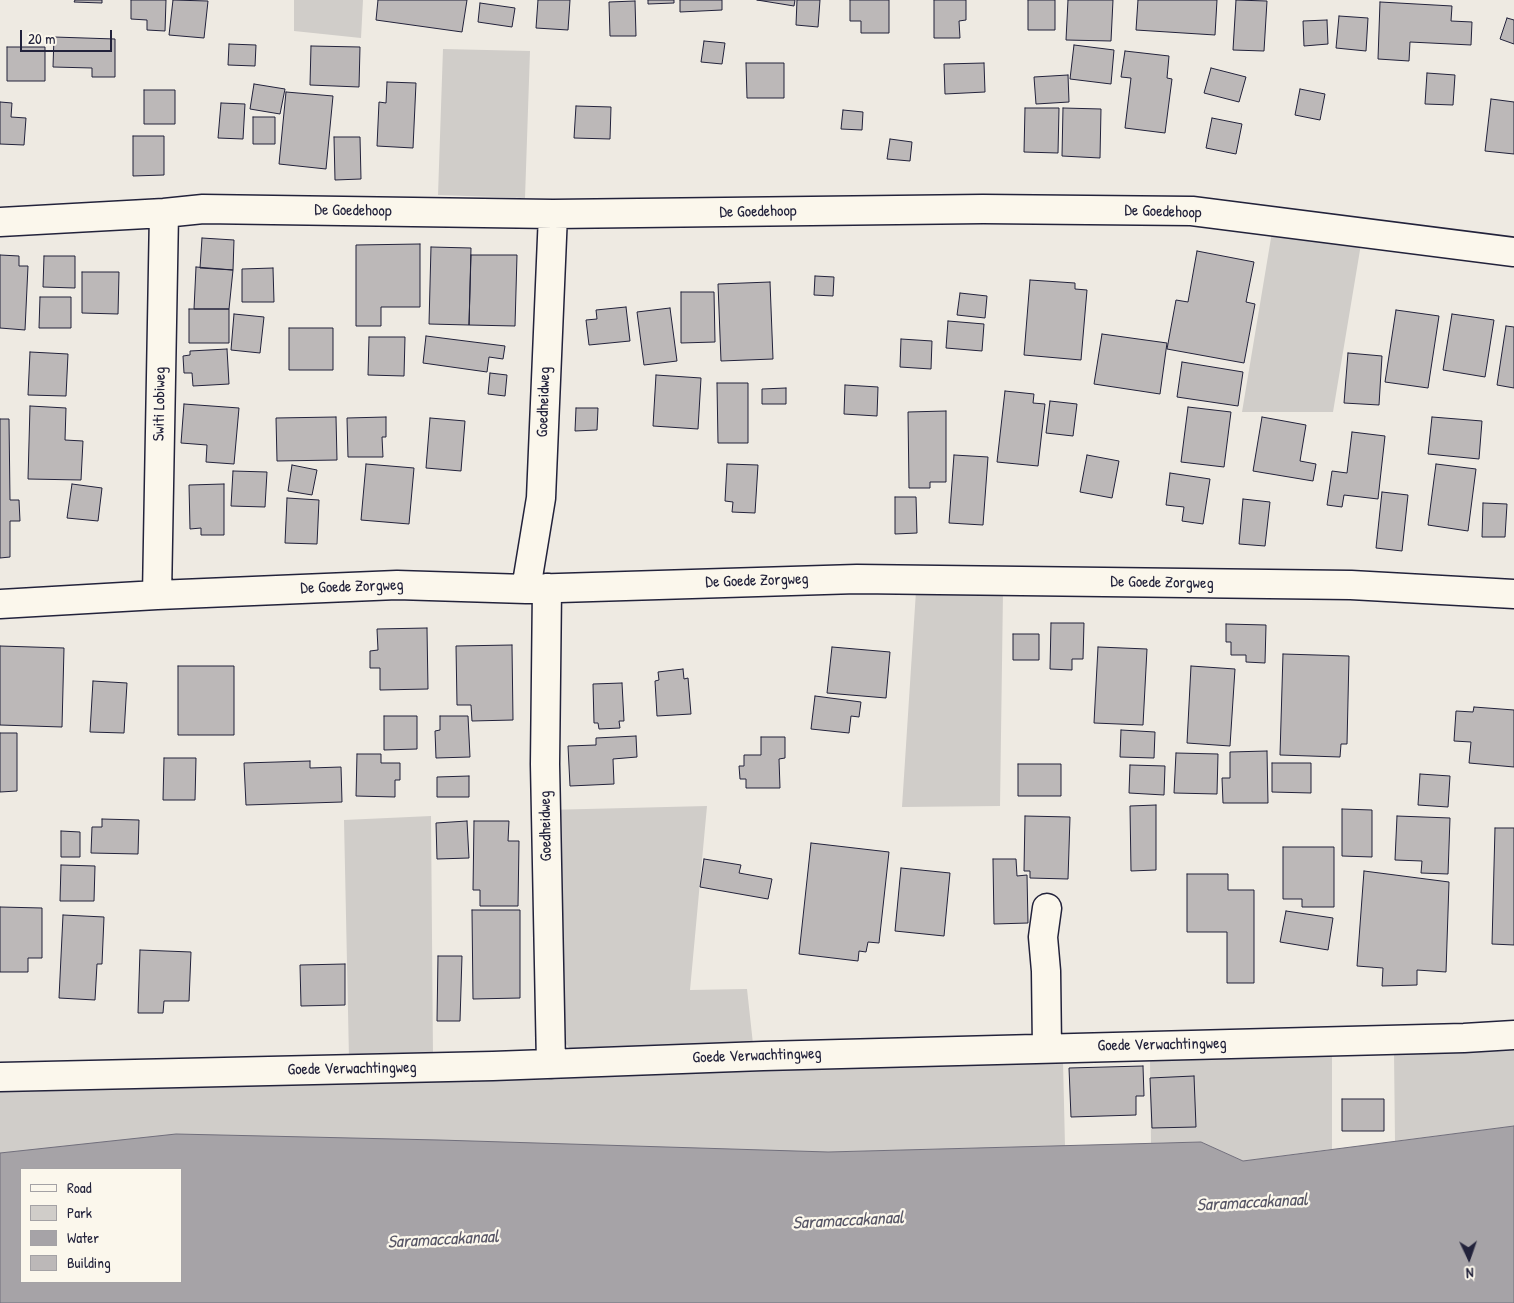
<!DOCTYPE html>
<style>
body{margin:0}
#map{position:relative;width:1514px;height:1303px;overflow:hidden;background:#eeeae2;font-family:"Patrick Hand",sans-serif}
canvas{display:block}
.legend{position:absolute;left:20px;top:1168px;width:162px;height:115px;box-sizing:border-box;background:#fbf7ec;border:1px solid #a4a2a5;margin:0;padding:6px 9px;list-style:none;font-size:15px;color:#22223b}
.legend li{display:flex;align-items:center;gap:10px;height:25px}
.legend b{width:25px;border:1px solid #a4a2a5}
.north{position:absolute;left:1444px;top:1233px;width:50px;height:50px;-webkit-text-stroke:4px #fbf7ec;paint-order:stroke;rotate:177deg;font-size:14px;font-weight:700;line-height:20px;text-align:center;color:#22223b}
.north::after{content:'';display:block;margin:auto;width:18px;height:22px;background:#22223b;clip-path:polygon(50% 0,100% 100%,50% 72%,0 100%)}
.scale{position:absolute;left:20px;top:30px;width:92px;height:22px;box-sizing:border-box;border:2px solid #22223b;border-top:0;padding-left:6px;font-size:15px;line-height:18px;white-space:nowrap;color:#22223b;-webkit-text-stroke:4px #fbf7ec;paint-order:stroke}
</style>
<div id="map">
<canvas width="1514" height="1303"></canvas>
<ul class="legend">
<li><b style="height:6px;background:#fbf7ec"></b>Road</li>
<li><b style="height:14px;background:#d0cdc9"></b>Park</li>
<li><b style="height:14px;background:#a6a3a7"></b>Water</li>
<li><b style="height:14px;background:#bcb8b8"></b>Building</li>
</ul>
<div class="north">N</div>
<div class="scale">20 m</div>
</div>
<script>
const ctx = document.querySelector('canvas').getContext('2d');
ctx.lineJoin = 'round';
function paint(path, color) {
  ctx.fillStyle = color;
  ctx.fill(path, 'evenodd');
}
function poly(rows) {
  const path = new Path2D();
  for (const r of rows) {
    path.moveTo(r[0], r[1]);
    for (let i = 2; i < r.length; i += 2) path.lineTo(r[i], r[i + 1]);
  }
  return path;
}
function trace(path, color, width, dash) {
  ctx.strokeStyle = color;
  ctx.lineWidth = width;
  ctx.lineCap = dash ? 'butt' : 'round';
  ctx.setLineDash(dash || []);
  ctx.stroke(path);
}
function label(font, color, halo, rows, align = 'center') {
  ctx.font = font + ' "Patrick Hand",sans-serif';
  ctx.lineWidth = 4.5;
  ctx.setLineDash([]);
  ctx.textBaseline = 'middle';
  ctx.strokeStyle = halo;
  ctx.fillStyle = color;
  for (const [text, x, y, turn = 0] of rows) {
    ctx.save();
    ctx.translate(x, y);
    ctx.rotate((+turn || 0) * Math.PI / 180);
    ctx.textAlign = isNaN(turn) ? turn : align;
    if (halo) ctx.strokeText(text, 0, 0);
    ctx.fillText(text, 0, 0);
    ctx.restore();
  }
}
paint(poly([
 [294,0,363,0,361,38,294,31],
 [443,49,530,51,525,198,438,195],
 [1272,232,1361,244,1333,412,1242,412],
 [916,591,1003,592,1000,806,902,807],
 [707,806,690,990,747,989,753,1044,571,1050,562,1039,546,810],
 [431,816,433,1057,349,1059,344,820],
 [1514,1046,1514,1126,1395,1141,1394,1053],
 [1332,1056,1332,1149,1243,1161,1201,1142,1151,1143,1150,1060],
 [1063,1061,1065,1146,828,1152,0,1153,0,1088,437,1081]
]), '#d0cdc9');
const water = poly([
 [1514,1126,1514,1303,0,1303,0,1153,176,1134,439,1140,828,1152,1201,1142,1243,1161,1514,1126],
 [181,1169,181,1282,21,1282,21,1169,181,1169]
]);
paint(water, '#a6a3a7');
trace(water, '#716f7c', 1);
const building = poly([
 [75,0,102,0,102,3,74,2,75,0],
 [131,0,166,0,165,31,147,30,147,20,131,19,131,0],
 [173,0,208,1,204,38,169,35,173,0],
 [378,0,467,0,462,32,376,20,378,0],
 [538,0,570,0,568,30,536,28,538,0],
 [648,0,674,0,674,3,648,4,648,0],
 [680,0,722,0,722,10,680,12,680,0],
 [757,0,795,0,794,6,757,0],
 [797,0,820,0,818,27,796,25,797,0],
 [850,0,889,0,889,33,861,33,861,21,850,21,850,0],
 [934,0,966,0,966,20,959,21,960,38,934,38,934,0],
 [1028,0,1055,0,1055,30,1028,30,1028,0],
 [1068,0,1113,0,1111,41,1066,40,1068,0],
 [1138,0,1217,0,1215,35,1136,30,1138,0],
 [1236,0,1267,1,1264,51,1233,50,1236,0],
 [635,1,636,36,610,36,609,2,635,1],
 [1380,2,1452,6,1451,21,1472,22,1471,45,1410,42,1409,61,1378,59,1380,2],
 [480,3,515,8,512,27,478,22,480,3],
 [1339,16,1368,18,1366,51,1336,48,1339,16],
 [1507,18,1514,20,1514,44,1500,39,1507,18],
 [1327,20,1328,44,1304,46,1303,21,1327,20],
 [54,37,115,39,115,77,92,77,92,68,53,67,54,37],
 [704,41,725,43,722,64,701,62,704,41],
 [229,44,256,45,255,66,228,65,229,44],
 [1074,45,1114,50,1111,84,1070,79,1074,45],
 [311,46,360,47,359,87,310,85,311,46],
 [7,47,45,47,45,81,7,81,7,47],
 [1125,51,1169,56,1167,78,1172,79,1165,133,1125,128,1131,78,1121,77,1125,51],
 [746,63,784,63,784,98,747,98,746,63],
 [984,63,985,92,945,94,944,64,984,63],
 [1211,68,1246,77,1239,102,1204,93,1211,68],
 [1427,73,1455,75,1453,105,1425,104,1427,73],
 [1068,75,1069,102,1036,104,1034,77,1068,75],
 [387,82,416,83,413,148,377,146,379,102,386,103,387,82],
 [254,84,285,89,280,114,250,109,254,84],
 [1300,89,1325,94,1320,120,1295,115,1300,89],
 [144,90,175,90,175,124,144,124,144,90],
 [286,92,333,96,326,169,279,164,286,92],
 [1491,99,1514,102,1514,154,1485,151,1491,99],
 [0,102,12,103,11,117,26,118,24,145,0,144,0,102],
 [221,103,245,104,243,139,218,138,221,103],
 [576,106,611,107,610,139,574,138,576,106],
 [1025,108,1059,108,1058,153,1024,152,1025,108],
 [1063,108,1101,109,1100,158,1062,156,1063,108],
 [843,110,863,112,862,130,841,129,843,110],
 [253,117,275,117,275,144,253,144,253,117],
 [1212,118,1242,124,1236,154,1206,148,1212,118],
 [133,136,164,136,164,175,133,176,133,136],
 [334,137,360,137,361,179,335,180,334,137],
 [890,139,912,142,910,161,887,159,890,139],
 [202,238,234,240,233,270,200,268,202,238],
 [420,244,420,307,381,307,381,326,356,326,356,245,420,244],
 [431,247,471,248,469,325,429,324,431,247],
 [1197,251,1254,262,1246,302,1255,304,1244,363,1167,349,1176,300,1188,302,1197,251],
 [0,255,19,256,19,266,28,266,25,330,0,328,0,255],
 [471,255,517,255,515,326,469,325,471,255],
 [44,256,75,256,75,288,43,287,44,256],
 [196,267,233,270,229,309,194,309,196,267],
 [273,268,274,302,242,302,242,269,273,268],
 [82,272,119,272,118,314,82,313,82,272],
 [815,276,834,277,833,296,814,295,815,276],
 [1030,280,1075,283,1075,289,1087,290,1081,360,1024,355,1030,280],
 [770,282,773,359,721,361,718,284,770,282],
 [681,292,714,292,715,342,681,343,681,292],
 [960,293,987,296,985,318,957,315,960,293],
 [40,297,71,297,71,328,39,328,40,297],
 [626,307,630,341,589,345,586,320,597,319,596,310,626,307],
 [670,308,677,361,644,365,637,312,670,308],
 [189,309,229,309,229,343,189,343,189,309],
 [1396,310,1439,316,1428,388,1385,382,1396,310],
 [234,314,264,317,260,353,231,350,234,314],
 [1452,314,1494,320,1485,377,1443,370,1452,314],
 [948,321,984,324,982,351,946,348,948,321],
 [1506,326,1514,327,1514,388,1497,385,1506,326],
 [289,328,333,328,333,370,289,370,289,328],
 [1102,334,1167,343,1160,394,1094,384,1102,334],
 [426,336,505,346,503,359,489,357,487,372,423,363,426,336],
 [369,337,405,337,404,376,368,375,369,337],
 [901,339,932,341,931,369,900,367,901,339],
 [227,349,229,384,193,386,192,373,184,373,183,356,190,355,190,351,227,349],
 [30,352,68,354,66,396,28,395,30,352],
 [1348,353,1382,356,1379,405,1344,403,1348,353],
 [1182,362,1243,372,1238,406,1177,397,1182,362],
 [490,373,507,375,505,396,488,394,490,373],
 [656,375,701,378,698,429,653,426,656,375],
 [717,383,748,383,748,443,718,443,717,383],
 [845,385,878,387,877,416,844,414,845,385],
 [786,388,786,404,762,404,762,389,786,388],
 [1005,391,1034,394,1033,403,1045,404,1038,466,997,462,1005,391],
 [1050,401,1077,404,1073,436,1046,433,1050,401],
 [184,404,239,408,234,464,206,462,207,445,181,443,184,404],
 [30,406,66,408,65,440,83,441,81,480,28,479,30,406],
 [1188,407,1231,412,1224,467,1181,462,1188,407],
 [576,408,598,408,597,430,575,431,576,408],
 [946,411,946,482,930,482,930,488,909,488,908,412,946,411],
 [336,417,337,460,277,461,276,418,336,417],
 [386,417,386,437,382,437,383,457,348,457,347,418,386,417],
 [1262,417,1306,425,1300,461,1316,464,1313,481,1253,471,1262,417],
 [1432,417,1482,421,1479,459,1428,454,1432,417],
 [430,418,465,421,461,471,426,468,430,418],
 [0,419,9,419,10,500,19,500,20,521,10,521,10,557,0,558,0,419],
 [1352,432,1385,436,1378,499,1344,495,1342,507,1327,505,1332,471,1347,473,1352,432],
 [954,455,988,457,983,525,949,523,954,455],
 [1087,455,1119,461,1112,498,1080,492,1087,455],
 [366,464,414,468,409,524,361,520,366,464],
 [727,464,758,465,755,513,732,512,733,502,725,501,727,464],
 [1436,464,1476,469,1468,531,1428,525,1436,464],
 [292,465,317,470,312,495,288,491,292,465],
 [233,471,267,472,265,507,231,506,233,471],
 [1170,473,1210,479,1203,524,1182,521,1184,507,1166,505,1170,473],
 [72,484,102,488,98,521,67,518,72,484],
 [224,484,224,535,201,535,201,528,190,529,189,485,224,484],
 [1382,492,1408,495,1402,551,1376,548,1382,492],
 [895,497,916,497,917,533,895,534,895,497],
 [287,498,319,500,317,544,285,543,287,498],
 [1243,499,1270,502,1265,546,1239,544,1243,499],
 [1483,503,1507,504,1505,537,1482,537,1483,503],
 [1051,623,1084,623,1083,659,1072,659,1072,670,1050,669,1051,623],
 [1226,624,1266,625,1265,663,1246,662,1246,655,1231,655,1231,642,1226,642,1226,624],
 [427,628,428,689,380,690,380,668,370,668,370,651,378,650,377,629,427,628],
 [1013,634,1039,634,1039,660,1013,660,1013,634],
 [512,645,513,720,472,721,471,705,457,705,456,646,512,645],
 [0,646,64,648,62,727,0,725,0,646],
 [832,647,890,652,886,698,827,693,832,647],
 [1098,647,1147,649,1143,725,1094,723,1098,647],
 [1283,654,1349,656,1347,744,1341,744,1340,757,1280,755,1283,654],
 [178,666,234,666,234,735,178,735,178,666],
 [1191,666,1235,669,1230,746,1187,743,1191,666],
 [683,669,684,679,688,678,691,714,657,716,655,681,659,680,658,672,683,669],
 [93,681,127,683,124,733,90,732,93,681],
 [622,683,624,721,619,721,620,728,599,729,598,723,594,723,593,684,622,683],
 [815,696,861,702,859,717,851,716,849,733,811,729,815,696],
 [1474,707,1514,710,1514,767,1469,763,1471,742,1454,741,1456,711,1473,712,1474,707],
 [384,716,417,716,417,749,384,750,384,716],
 [440,716,468,716,470,757,436,758,435,731,440,730,440,716],
 [1121,730,1155,732,1154,758,1120,757,1121,730],
 [0,733,17,733,17,791,0,792,0,733],
 [636,736,637,757,613,759,614,784,570,786,568,746,596,745,596,738,636,736],
 [761,737,785,737,785,758,779,759,780,788,746,788,746,779,740,779,739,766,744,766,744,755,761,755,761,737],
 [1267,751,1268,803,1223,803,1222,778,1230,778,1230,752,1267,751],
 [1176,753,1218,754,1217,794,1174,793,1176,753],
 [357,754,381,754,381,763,400,763,400,780,395,780,395,797,356,796,357,754],
 [164,758,196,758,195,800,163,800,164,758],
 [310,761,310,768,341,767,342,802,246,805,244,763,310,761],
 [1272,763,1311,763,1311,793,1272,792,1272,763],
 [1018,764,1061,764,1061,796,1018,796,1018,764],
 [1130,765,1165,766,1164,795,1129,793,1130,765],
 [1420,774,1450,776,1448,807,1418,805,1420,774],
 [469,776,469,797,437,797,437,777,469,776],
 [1156,805,1156,870,1131,871,1130,806,1156,805],
 [1342,809,1372,810,1372,857,1342,856,1342,809],
 [1025,816,1070,817,1068,879,1030,878,1030,871,1024,871,1025,816],
 [1397,816,1450,818,1448,874,1421,873,1422,861,1395,860,1397,816],
 [102,819,139,820,138,854,91,853,92,827,102,827,102,819],
 [467,821,469,858,437,859,436,823,467,821],
 [474,821,509,821,508,841,519,841,518,906,480,906,480,890,473,890,474,821],
 [1495,828,1514,828,1514,945,1492,944,1495,828],
 [61,831,80,832,80,857,61,857,61,831],
 [811,843,889,852,879,943,868,942,866,952,859,951,858,961,799,954,811,843],
 [1283,847,1334,847,1334,907,1302,907,1302,899,1283,899,1283,847],
 [704,859,741,865,739,873,772,879,768,899,700,887,704,859],
 [993,859,1016,859,1017,876,1027,875,1028,923,994,924,993,859],
 [61,865,95,866,94,901,60,901,61,865],
 [901,868,950,873,944,936,895,931,901,868],
 [1364,871,1449,882,1446,972,1417,970,1417,985,1382,986,1383,968,1357,966,1364,871],
 [1187,874,1228,874,1228,890,1254,890,1254,983,1227,983,1227,932,1187,932,1187,874],
 [0,907,42,908,42,958,28,958,28,972,0,972,0,907],
 [472,910,520,910,520,998,473,999,472,910],
 [1286,911,1333,918,1328,950,1280,942,1286,911],
 [63,915,104,917,102,964,97,964,95,1000,59,998,63,915],
 [140,950,191,952,189,1001,164,1001,163,1013,138,1013,140,950],
 [438,956,462,956,460,1021,437,1021,438,956],
 [345,964,345,1005,301,1006,300,965,345,964],
 [1143,1066,1144,1096,1136,1096,1136,1115,1071,1117,1069,1068,1143,1066],
 [1194,1076,1196,1127,1152,1128,1150,1078,1194,1076],
 [1342,1099,1384,1099,1384,1131,1342,1131,1342,1099]
]);
paint(building, '#bcb8b8');
trace(building, '#22223b', 1);
const minor = poly([
 [0,222,164,213,203,209,553,214,983,209,1192,211,1514,252],
 [547,588,545,764,551,1064],
 [526,589,541,498,553,214],
 [157,595,164,213],
 [0,604,157,595,397,585,526,589,857,579,1351,585,1514,594],
 [1047,908,1043,937,1046,971,1047,1048],
 [0,1077,493,1066,763,1056,1464,1038,1514,1035]
]);
trace(minor, '#22223b', 31);
trace(minor, '#fbf7ec', 28);
label('16px', '#22223b', '#fbf7ec', [
 ["De Goedehoop",353,211,1],
 ["De Goedehoop",758,212,-1],
 ["De Goedehoop",1163,212,2],
 ["Goedheidweg",544,402,-88],
 ["Switi Lobiweg",160,404,-89],
 ["De Goede Zorgweg",757,581,-2],
 ["De Goede Zorgweg",1162,583,1],
 ["De Goede Zorgweg",352,587,-2],
 ["Goedheidweg",546,826,-91],
 ["Goede Verwachtingweg",1162,1045,-1],
 ["Goede Verwachtingweg",757,1056,-2],
 ["Goede Verwachtingweg",352,1069,-1]
]);
label('italic 18px', '#575666', '#fbf7ec', [
 ["Saramaccakanaal",1252,1203,-3],
 ["Saramaccakanaal",848,1221,-3],
 ["Saramaccakanaal",443,1240,-3]
]);
</script>
